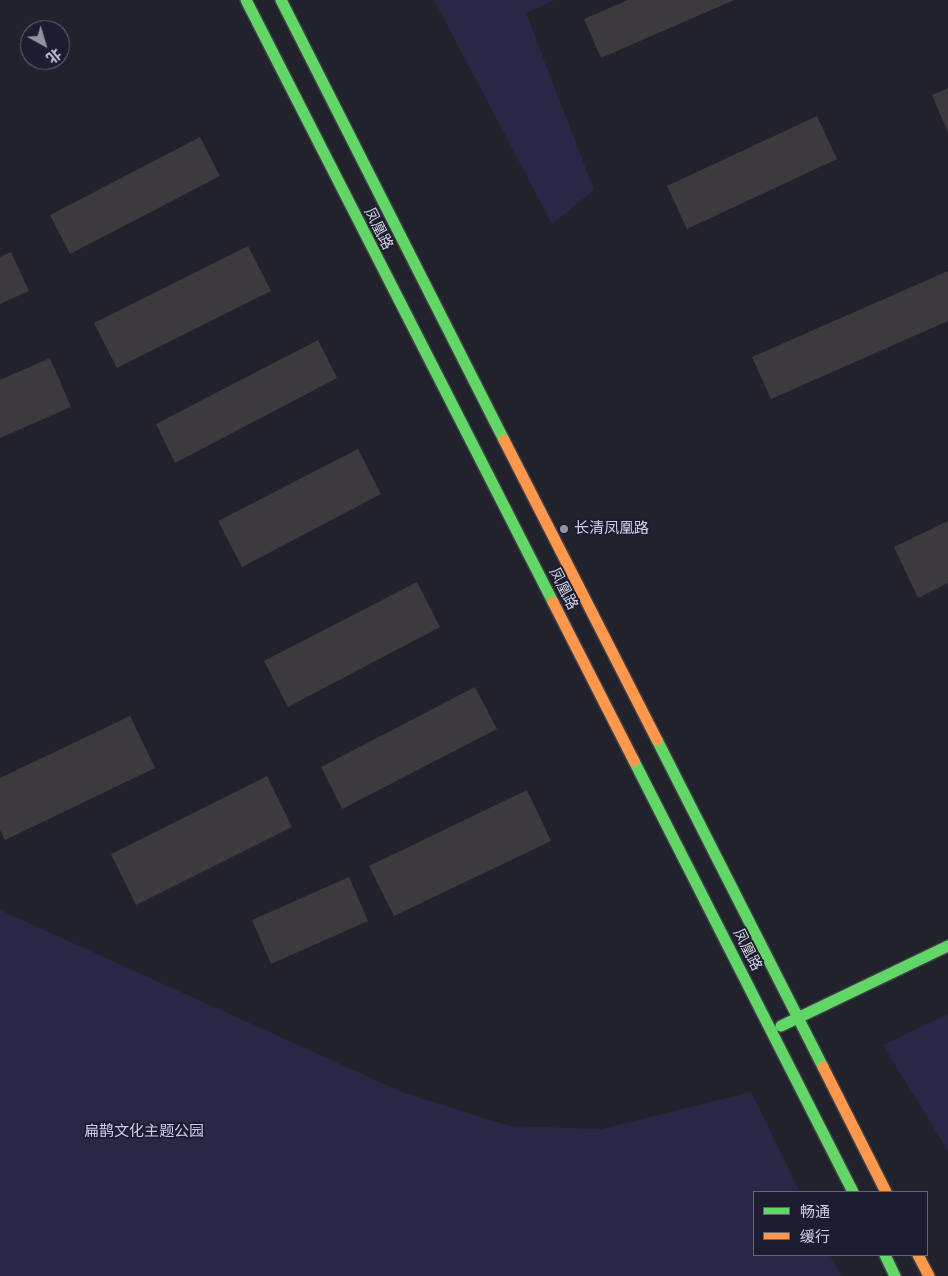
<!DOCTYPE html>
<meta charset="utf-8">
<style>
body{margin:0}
#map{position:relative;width:948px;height:1276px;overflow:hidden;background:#22222c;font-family:"Archivo Narrow","Noto Sans SC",sans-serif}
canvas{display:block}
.legend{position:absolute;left:753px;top:1191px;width:175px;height:65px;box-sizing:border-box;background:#1d1d31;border:1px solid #646576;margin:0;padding:6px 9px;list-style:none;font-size:15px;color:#cfd0dd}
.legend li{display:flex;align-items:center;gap:10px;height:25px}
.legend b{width:25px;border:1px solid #646576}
.north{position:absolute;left:20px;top:20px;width:50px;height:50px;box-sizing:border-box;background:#1d1d31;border:1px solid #646576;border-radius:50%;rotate:141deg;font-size:14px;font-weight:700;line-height:20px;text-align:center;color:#cfd0dd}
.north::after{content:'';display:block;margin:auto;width:18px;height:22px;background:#92939f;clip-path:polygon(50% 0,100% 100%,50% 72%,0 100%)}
</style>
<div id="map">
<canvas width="948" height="1276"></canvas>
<ul class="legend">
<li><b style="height:6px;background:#63d668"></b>畅通</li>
<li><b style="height:6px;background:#ff974d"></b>缓行</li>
</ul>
<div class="north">北</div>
</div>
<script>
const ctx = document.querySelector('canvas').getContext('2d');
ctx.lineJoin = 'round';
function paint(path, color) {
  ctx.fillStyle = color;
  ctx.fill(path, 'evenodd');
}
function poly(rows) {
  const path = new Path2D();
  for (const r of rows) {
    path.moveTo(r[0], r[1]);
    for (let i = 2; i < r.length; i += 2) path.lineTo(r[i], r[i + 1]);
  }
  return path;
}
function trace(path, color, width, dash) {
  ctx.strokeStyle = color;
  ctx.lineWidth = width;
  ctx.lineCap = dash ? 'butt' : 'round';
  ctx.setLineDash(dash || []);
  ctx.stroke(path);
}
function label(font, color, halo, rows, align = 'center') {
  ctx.font = font + ' "Archivo Narrow","Noto Sans SC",sans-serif';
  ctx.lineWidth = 4;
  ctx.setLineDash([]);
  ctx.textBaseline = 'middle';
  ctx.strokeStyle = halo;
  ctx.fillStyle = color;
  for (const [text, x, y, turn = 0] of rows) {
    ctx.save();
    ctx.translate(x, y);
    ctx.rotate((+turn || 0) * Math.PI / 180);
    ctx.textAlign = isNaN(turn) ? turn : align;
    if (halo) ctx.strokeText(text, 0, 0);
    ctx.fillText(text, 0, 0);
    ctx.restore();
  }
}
paint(poly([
 [434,0,555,0,526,13,594,190,552,224],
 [0,910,404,1093,510,1126,601,1129,751,1092,800,1192,754,1192,754,1255,830,1255,841,1276,0,1276],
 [948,1014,948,1151,883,1045]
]), '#282746');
paint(poly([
 [628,0,734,0,601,58,584,19],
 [948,88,948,133,932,95],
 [817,116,837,159,687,229,667,186],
 [200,137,220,176,70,254,50,215],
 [248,246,271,291,117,368,94,323],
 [11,252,29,291,0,304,0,257],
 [948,271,948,321,771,399,752,357],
 [318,340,337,378,175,463,156,424],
 [50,358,71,407,0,438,0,380],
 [358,449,381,494,242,567,218,521],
 [948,521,948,583,918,598,894,547],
 [417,582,440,627,288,707,264,661],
 [475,687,497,729,342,809,321,767],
 [130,716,155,768,5,840,0,830,0,778],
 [267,776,292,827,136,905,111,854],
 [527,790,551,841,394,916,369,866],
 [349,877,368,921,271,964,252,920]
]), '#3c3a3c');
const fast = poly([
 [246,0,553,602],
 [281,0,504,440],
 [657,740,823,1067],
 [634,761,853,1192],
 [781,1026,948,946],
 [885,1255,895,1276]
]);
const slow = poly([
 [504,440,657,740],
 [553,602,634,761],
 [823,1067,886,1192],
 [918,1255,929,1276]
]);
trace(fast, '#3f3f47', 14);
trace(slow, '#3f3f47', 14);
trace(fast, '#63d668', 11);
trace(slow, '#ff974d', 11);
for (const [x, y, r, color] of [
 [564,529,5,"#92939f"]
]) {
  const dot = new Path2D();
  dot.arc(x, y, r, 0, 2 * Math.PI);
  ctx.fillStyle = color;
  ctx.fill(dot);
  trace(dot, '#1d1d31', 2);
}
label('15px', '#cfd0dd', '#1d1d31', [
 ["凤凰路",378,229,63],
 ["凤凰路",563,589,63],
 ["凤凰路",747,950,63]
]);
label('15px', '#cfd0dd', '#1d1d31', [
 ["长清凤凰路",574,529]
], 'left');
label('15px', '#cbccf1', '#1d1d31', [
 ["扁鹊文化主题公园",144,1132]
]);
</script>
